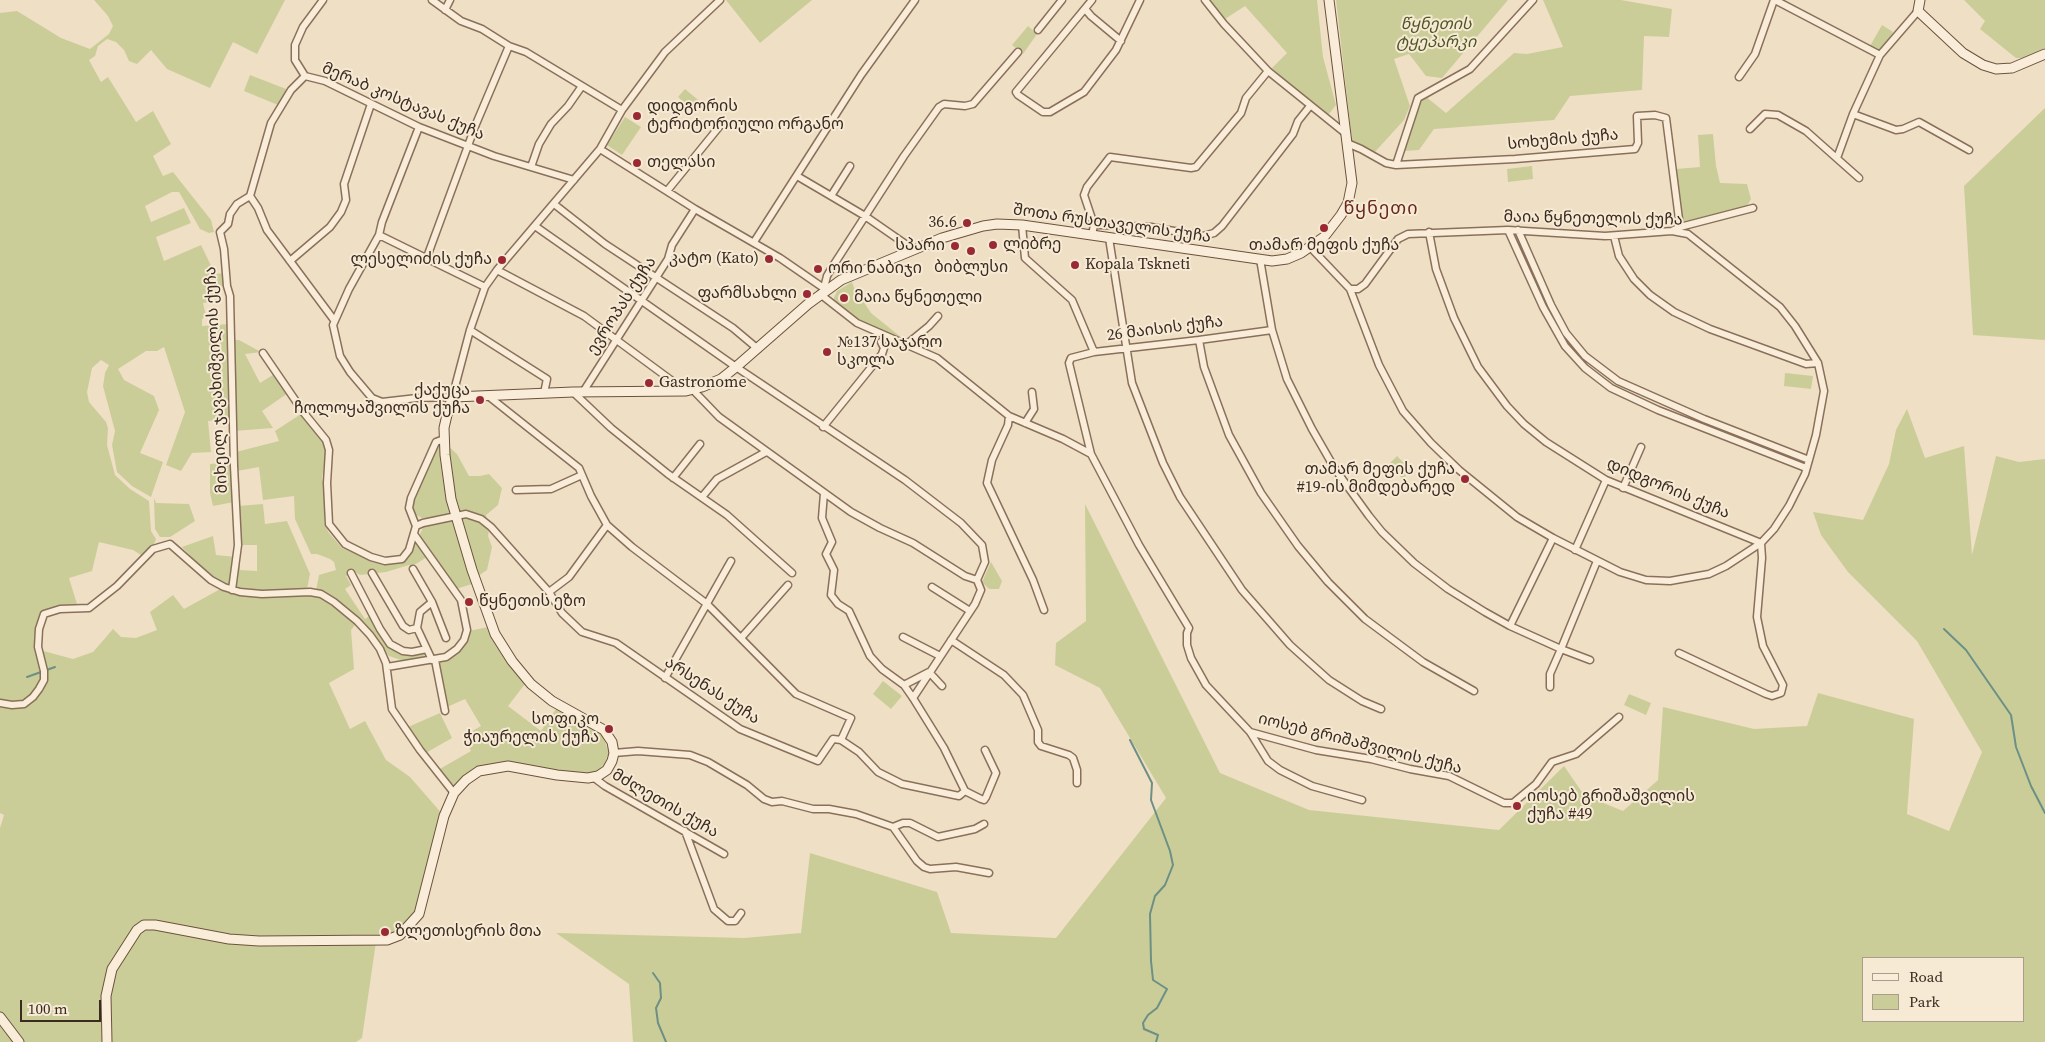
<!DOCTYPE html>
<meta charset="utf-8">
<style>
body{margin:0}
#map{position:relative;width:2045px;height:1042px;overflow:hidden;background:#efdfc5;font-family:"Source Serif 4",serif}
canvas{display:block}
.legend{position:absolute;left:1862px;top:957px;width:162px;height:65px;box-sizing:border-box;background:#f6ead5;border:1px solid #ab9d8c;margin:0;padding:6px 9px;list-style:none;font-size:15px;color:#3a2a1f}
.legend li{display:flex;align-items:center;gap:10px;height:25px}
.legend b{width:25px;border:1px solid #ab9d8c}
.scale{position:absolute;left:20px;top:1000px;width:81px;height:22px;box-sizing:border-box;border:2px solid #3a2a1f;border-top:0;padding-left:6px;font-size:15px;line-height:18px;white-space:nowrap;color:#3a2a1f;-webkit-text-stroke:4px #f6ead5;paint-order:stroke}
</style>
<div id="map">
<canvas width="2045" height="1042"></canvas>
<ul class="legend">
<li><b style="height:6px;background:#f9edd9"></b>Road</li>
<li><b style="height:14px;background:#cbcd99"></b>Park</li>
</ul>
<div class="scale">100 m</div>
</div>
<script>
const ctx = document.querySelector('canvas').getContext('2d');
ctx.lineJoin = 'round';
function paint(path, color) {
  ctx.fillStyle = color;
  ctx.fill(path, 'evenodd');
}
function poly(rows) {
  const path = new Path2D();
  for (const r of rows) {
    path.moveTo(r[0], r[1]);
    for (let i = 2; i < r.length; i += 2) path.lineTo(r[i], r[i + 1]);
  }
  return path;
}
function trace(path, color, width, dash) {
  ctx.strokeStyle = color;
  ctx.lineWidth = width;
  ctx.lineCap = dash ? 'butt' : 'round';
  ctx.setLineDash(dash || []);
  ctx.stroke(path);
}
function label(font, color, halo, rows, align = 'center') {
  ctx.font = font + ' "Source Serif 4","Noto Sans Georgian",serif';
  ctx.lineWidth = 4;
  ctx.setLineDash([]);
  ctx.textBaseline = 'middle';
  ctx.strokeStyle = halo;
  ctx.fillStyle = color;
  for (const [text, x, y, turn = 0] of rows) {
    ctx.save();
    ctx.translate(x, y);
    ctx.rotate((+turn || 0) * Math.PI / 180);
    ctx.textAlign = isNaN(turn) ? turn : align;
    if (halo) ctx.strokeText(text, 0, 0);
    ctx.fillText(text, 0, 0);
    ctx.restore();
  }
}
paint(poly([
 [94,0,285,0,257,54,233,42,210,88,167,69,151,50,137,64,129,61,124,50,116,42,107,39,98,46,95,56,89,60,101,82,108,77,136,122,153,111,171,144,153,156,163,176,173,172,211,220,214,232,209,233,200,229,179,192,172,192,145,206,151,222,184,208,191,223,156,237,164,261,201,245,215,274,225,273,225,286,215,287,217,301,203,303,206,316,202,319,202,326,229,324,231,419,208,421,211,452,192,453,181,471,166,465,185,412,164,347,157,351,146,351,118,369,124,380,154,396,159,410,140,453,163,462,151,497,132,486,117,472,112,445,115,431,103,386,105,373,109,365,101,360,92,368,87,392,89,402,106,422,108,428,107,445,115,475,130,489,149,501,151,531,156,539,154,544,141,555,133,550,99,542,92,571,69,578,77,604,83,606,48,610,37,629,35,649,42,671,42,678,33,695,24,701,13,703,0,700,0,13,17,11,61,38,90,49,109,34,113,26,108,16],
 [726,0,812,0,760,43],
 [1209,0,1317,0,1323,57,1336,105,1326,118,1272,68,1287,53,1245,6,1225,19],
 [1336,0,1508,0,1442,78,1426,76,1409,54,1394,59,1410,106,1404,120,1374,153,1352,141],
 [1543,0,1621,0,1672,9,1669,37,1644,36,1642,90,1570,96,1554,120,1434,129,1419,150,1404,151,1418,101,1425,96,1446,113,1514,53,1527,54,1563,47],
 [1964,0,2045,0,2045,48,2024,58,2016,58,1980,29,1985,21],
 [1882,25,1893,32,1882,49,1876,50,1870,46],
 [1028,26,1037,34,1023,54,1012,45],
 [250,75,286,89,287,92,278,105,244,91],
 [685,89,703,104,695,112,678,97],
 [2045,108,2045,340,1973,335,1964,186],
 [625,117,641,127,622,155,607,145],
 [1713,134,1716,166,1720,183,1747,184,1751,199,1747,206,1682,222,1676,169,1700,167,1698,135],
 [1532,166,1533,179,1508,182,1507,169],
 [852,282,859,301,863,301,871,313,902,338,900,339,858,321,833,300,837,291],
 [232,340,239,340,261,352,245,354,260,383,276,373,288,393,262,411,273,428,234,431],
 [1785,373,1813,376,1811,389,1784,386],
 [1907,409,1925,458,1964,446,1972,555,1996,456,2019,462,2045,459,2045,1042,633,1042,629,984,556,933,744,938,801,933,810,853,937,892,951,933,1056,938,1166,798,1100,688,1055,665,1056,643,1086,621,1085,504,1220,773,1309,810,1499,830,1564,766,1584,795,1623,811,1658,780,1663,707,1754,729,1807,726,1818,693,1914,719,1907,814,1949,831,1982,752,1917,641,1848,572,1821,535,1813,512,1863,520,1889,464,1896,430],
 [1864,958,2024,958,2024,1021,1864,1021],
 [301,414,321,436,327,450,322,478,325,491,324,523,329,533,342,548,379,563,403,562,410,555,415,539,427,557,411,567,409,565,386,572,360,575,355,572,346,576,351,585,345,589,365,619,371,615,390,646,412,654,423,653,425,660,407,662,389,656,373,634,334,599,316,591,319,575,336,570,334,562,330,559,317,554,311,554,295,519,294,496,263,500,259,467,237,471,236,452,279,441,275,431],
 [447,445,457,454,469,476,480,476,489,474,502,488,498,505,486,515,489,530,488,536,492,547,487,570,478,576,457,507],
 [440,446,441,466,450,514,430,519,422,518,414,514,412,509,414,500,437,447],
 [1397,456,1411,470,1403,479,1388,465],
 [232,462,234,502,213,506,210,493,210,464],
 [154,498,156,503,189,504,195,521,170,537,160,537,155,529],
 [263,504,265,524,287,521,310,574,307,589,265,593,234,588,238,506],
 [240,545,257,545,257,571,240,570],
 [445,520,452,521,472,584,456,589,421,538,420,534,424,526],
 [213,536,216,555,236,557,231,587,227,587,209,576,182,547],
 [991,562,1002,581,999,589,989,589,982,582],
 [224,587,232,590,321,594,344,611,355,625,351,630,354,669,329,683,350,729,365,721,386,760,410,777,444,816,412,924,376,942,362,1038,356,1042,0,1042,0,828,4,815,0,813,0,703,24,704,44,680,40,650,73,659,93,652,113,629,121,637,136,638,157,630,150,612,173,595,184,609],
 [488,627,503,655,525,684,508,706,541,731,556,709,575,720,597,728,603,736,609,753,604,764,598,771,588,774,573,775,518,763,498,763,484,767,455,788,438,770,471,751,464,736,481,726,465,699,447,707,439,661,448,659,469,631],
 [883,681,902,696,891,709,873,694],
 [1629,694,1651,703,1646,715,1624,705],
 [440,713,452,738,424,754,403,722,401,716,408,727]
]), '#cbcd99');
trace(poly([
 [1944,629,1966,650,2011,715,2016,747,2031,786,2045,813],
 [27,677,55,667],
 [1130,740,1152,783,1151,800,1170,851,1173,865,1165,885,1155,896,1150,914,1151,961,1153,980,1167,989,1157,1008,1148,1015,1143,1023,1144,1029,1158,1035,1156,1042],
 [653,973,660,983,661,998,656,1008,658,1023,666,1042]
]), '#6d9085', 2);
const street = poly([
 [432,0,461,21,482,29,509,46,526,52,622,110],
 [1092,0,1016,92,1018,95,1043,112,1050,112,1084,92,1116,50,1140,0],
 [1205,0,1224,24,1268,71,1345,133],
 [1775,0,1880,55],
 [445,10,450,0],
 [1086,10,1091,16,1121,41],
 [1038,30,1062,0],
 [305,76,325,81,419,127,494,156,574,180],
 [305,76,295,60,295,45,303,27,323,0],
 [1739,77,1755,54,1774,0],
 [1853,114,1896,130,1903,129,1919,122,1969,150],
 [419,127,382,222,379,235,349,289,333,325,340,356,350,372,372,398,382,402,417,398,454,397,456,383,470,330,485,287,497,270,600,149,622,110,665,52,720,0],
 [1750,129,1765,114,1778,115,1806,131,1859,178],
 [1347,143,1361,149,1386,163,1396,165,1515,159,1635,149,1638,143,1637,116,1655,115,1666,118,1680,227,1672,231],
 [600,149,695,209,780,258,825,289],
 [1837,158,1853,114,1880,55,1918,11],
 [1396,165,1418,98,1470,69,1533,0],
 [531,167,539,144,551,124,568,106,582,86],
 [797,176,865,216,914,250],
 [667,191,719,127],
 [250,196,258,208,267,230,334,320],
 [831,196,850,166],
 [554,204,605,244,733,328,758,349],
 [1022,225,1025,258,1072,300,1094,352],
 [1094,225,1084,195,1087,187,1110,157,1191,168,1196,167,1241,113,1246,98,1268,71],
 [535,226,736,367,905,480,961,523,982,545,985,562,977,580,981,590,975,604,913,698],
 [1680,227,1753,208],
 [1508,230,1543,307,1565,346,1585,368,1611,388,1658,410,1806,468],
 [1518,230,1551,305,1566,333,1585,356,1618,381,1704,419,1809,460],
 [1429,232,1436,269,1454,318,1478,367,1507,406,1524,424,1546,442,1606,480,1761,543,1762,558,1757,617,1763,646,1783,685,1781,693,1772,696,1766,694,1679,653],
 [379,235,485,287],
 [1092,235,1094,225,1102,225,1151,227,1203,236,1214,233,1222,226,1293,134,1298,121,1310,106],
 [1614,236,1619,256,1634,279,1650,295,1674,312,1710,329,1806,364,1818,363],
 [1109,238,1132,383,1163,463,1180,497,1242,590,1290,645,1329,680,1362,701,1381,709],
 [754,242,861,75,915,0],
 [1310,247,1350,289,1379,365,1403,411,1431,443,1459,470,1517,517,1553,538,1620,572,1646,580,1670,581,1709,574,1726,566,1761,543,1774,529,1789,506,1805,474,1816,435,1824,391,1818,363,1795,326,1780,307,1688,234,1672,231,1605,236,1508,230,1408,234,1398,239,1365,284,1358,289,1350,289],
 [427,257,476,124,509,46],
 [1260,259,1272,330,1287,379,1312,429,1335,469,1369,516,1382,532,1414,563,1448,589,1485,612,1510,626,1561,649,1597,561],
 [290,261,330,227,341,212,346,200,344,184,371,104],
 [497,270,584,316,675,383,678,391],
 [824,288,827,276,831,269,904,156,939,107,944,104,965,106,973,104,1018,52],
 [820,294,857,323,937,358,1009,416,1063,439,1091,454,1139,545,1189,628,1187,633,1187,645,1191,658,1206,685,1250,732,1316,750,1371,759,1410,769,1449,776,1504,803,1513,803,1536,784,1552,762,1576,754,1619,717],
 [470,330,547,379,544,393],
 [1199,340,1204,367,1229,435,1261,493,1298,546,1328,582,1365,619,1423,662,1474,691],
 [907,344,929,326,938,316],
 [263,353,304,413,326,440,329,450,327,483,329,524,345,544,371,557,385,561,402,559,409,550,416,526,409,508,411,498,436,442,444,439],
 [693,390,719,417,851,512,880,528,913,543,965,576,977,580],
 [573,392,611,428,668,474,727,515,792,573],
 [583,392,668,259,672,245,695,209],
 [487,395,579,468,591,496,607,525,632,547,707,604,796,694,851,718,841,740],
 [1009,416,1008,425,992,460,987,483,1033,580,1044,610],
 [1025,423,1034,409,1032,392],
 [823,427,882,354,884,348,881,342],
 [1091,454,1069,363,1071,358,1094,352,1199,340,1272,330],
 [673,478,700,444],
 [1623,488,1641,447],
 [516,490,551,489,582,475],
 [702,497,717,479,766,452],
 [416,526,423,523,466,514,481,519,491,527,549,592,562,613,582,632,616,643,740,729,818,761,833,739,841,740,859,752,878,772,902,784,959,796,965,791,944,748,913,698,904,685,882,669,870,656,849,611,838,604,831,595,834,570,826,554,832,542,822,518,824,493],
 [1575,550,1606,480],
 [413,569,432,602,446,638],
 [351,573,380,629,390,644,403,651,412,652,427,649],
 [372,573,403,626,409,630,417,628],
 [932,587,970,611],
 [232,590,238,545,234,466,230,296,227,286,224,249,220,232,228,224,230,214,237,204,250,196,271,123,291,90,305,76],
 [549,592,569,577,607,525],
 [1510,626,1553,538],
 [903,637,940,656],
 [741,638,788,585],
 [951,640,1004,675,1023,695,1038,730,1038,742,1041,746,1069,755,1073,758,1077,770,1077,783],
 [432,660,417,628,420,612,432,602],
 [435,660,445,711],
 [387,667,446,657,457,649,464,640,467,630,461,600,414,534],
 [665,678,731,561],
 [904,685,929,672,942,686],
 [1550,687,1550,674,1561,649,1590,660],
 [0,703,12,705,24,704,33,697,39,689,44,680,44,671,38,647,39,629,44,614,60,609,89,608,117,586,153,549,170,544,211,580,224,587,240,592,262,594,310,592,321,594,334,602,357,621,370,635,380,649,386,663,392,709,420,750,454,793],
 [1250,732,1268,761,1280,770,1312,786,1362,800],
 [614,753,638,751,690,755,708,762,747,785,764,799,772,802,782,801,813,809,829,809,856,814,893,827,917,861,924,867,930,869,956,867,989,873],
 [593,777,605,786,724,854],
 [965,791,981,799,984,800,986,797,996,773,985,750],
 [893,827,903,823,910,823,938,837,975,829,984,824],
 [685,831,714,909,728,921,735,921,741,913]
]);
const secondary = poly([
 [1920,0,1918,11,1963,53,1983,65,1996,69,2012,68,2045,54],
 [0,1017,19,1042],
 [107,1042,106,996,112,969,137,930,144,925,155,925,229,939,259,941,387,940,400,935,419,914,444,816,454,793,466,780,479,771,508,766,557,775,588,778,598,776,607,770,612,761,614,753,612,742,604,730,552,701,531,684,512,661,495,634,472,570,451,499,445,455,444,428,449,406,454,397,573,392,686,391,702,387,721,379,736,367,808,304,841,280,942,238,983,226,997,224,1022,225,1272,261,1287,259,1301,253,1324,237,1341,215,1348,203,1352,183,1329,0]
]);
trace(street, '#8a705b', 9);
trace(secondary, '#6c523e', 11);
trace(street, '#f9edd9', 6);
trace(secondary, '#f9edd9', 9);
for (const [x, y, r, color] of [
 [637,116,5,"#992a33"],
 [637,163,5,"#992a33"],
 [967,223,5,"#992a33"],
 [1324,228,5,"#992a33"],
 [993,245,5,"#992a33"],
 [955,246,5,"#992a33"],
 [971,251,5,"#992a33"],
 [769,259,5,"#992a33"],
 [502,260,5,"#992a33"],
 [1075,265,5,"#992a33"],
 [818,269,5,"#992a33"],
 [807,294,5,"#992a33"],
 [844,298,5,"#992a33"],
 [827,352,5,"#992a33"],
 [649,383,5,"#992a33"],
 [480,400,5,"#992a33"],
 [1465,479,5,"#992a33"],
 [469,602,5,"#992a33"],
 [609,729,5,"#992a33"],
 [1517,806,5,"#992a33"],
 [385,932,5,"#992a33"]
]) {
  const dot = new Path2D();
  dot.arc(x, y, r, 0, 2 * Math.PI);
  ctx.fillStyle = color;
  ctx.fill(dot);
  trace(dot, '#f6ead5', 2);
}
label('italic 16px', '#4e5625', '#f6ead5', [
 ["წყნეთის",1436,25],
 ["ტყეპარკი",1436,43]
]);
label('16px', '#3a2a1f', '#f6ead5', [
 ["მერაბ კოსტავას ქუჩა",403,102,23],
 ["სოხუმის ქუჩა",1563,140,-5],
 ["მაია წყნეთელის ქუჩა",1593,219,1],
 ["შოთა რუსთაველის ქუჩა",1112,224,8],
 ["ევროპას ქუჩა",622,306,-57],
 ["26 მაისის ქუჩა",1165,329,-7],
 ["მიხეილ ჯავახიშვილის ქუჩა",217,380,-93],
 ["დიდგორის ქუჩა",1668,489,23],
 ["არსენას ქუჩა",712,691,33],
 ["იოსებ გრიშაშვილის ქუჩა",1360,744,14],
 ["მძლეთის ქუჩა",665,804,30]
]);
label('16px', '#3a2a1f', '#f6ead5', [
 ["დიდგორის",647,107],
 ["ტერიტორიული ორგანო",647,125],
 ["თელასი",647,163],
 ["36.6",957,223,"right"],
 ["ლიბრე",1003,245],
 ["სპარი",945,246,"right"],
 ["თამარ მეფის ქუჩა",1324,246,"center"],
 ["კატო (Kato)",759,259,"right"],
 ["ლესელიძის ქუჩა",492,260,"right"],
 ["Kopala Tskneti",1085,265],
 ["ბიბლუსი",971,268,"center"],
 ["ორი ნაბიჯი",828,269],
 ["ფარმსახლი",797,294,"right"],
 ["მაია წყნეთელი",854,298],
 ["№137 საჯარო",837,343],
 ["სკოლა",837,361],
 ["Gastronome",659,383],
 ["ქაქუცა",470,391,"right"],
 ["ჩოლოყაშვილის ქუჩა",470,409,"right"],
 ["თამარ მეფის ქუჩა",1455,470,"right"],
 ["#19-ის მიმდებარედ",1455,488,"right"],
 ["წყნეთის ეზო",479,602],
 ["სოფიკო",599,720,"right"],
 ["ჭიაურელის ქუჩა",599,738,"right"],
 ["იოსებ გრიშაშვილის",1527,797],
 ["ქუჩა #49",1527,815],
 ["ზლეთისერის მთა",395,932]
], 'left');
ctx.letterSpacing = '1px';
label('18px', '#67281e', '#f6ead5', [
 ["წყნეთი",1381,209]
]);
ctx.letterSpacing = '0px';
</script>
